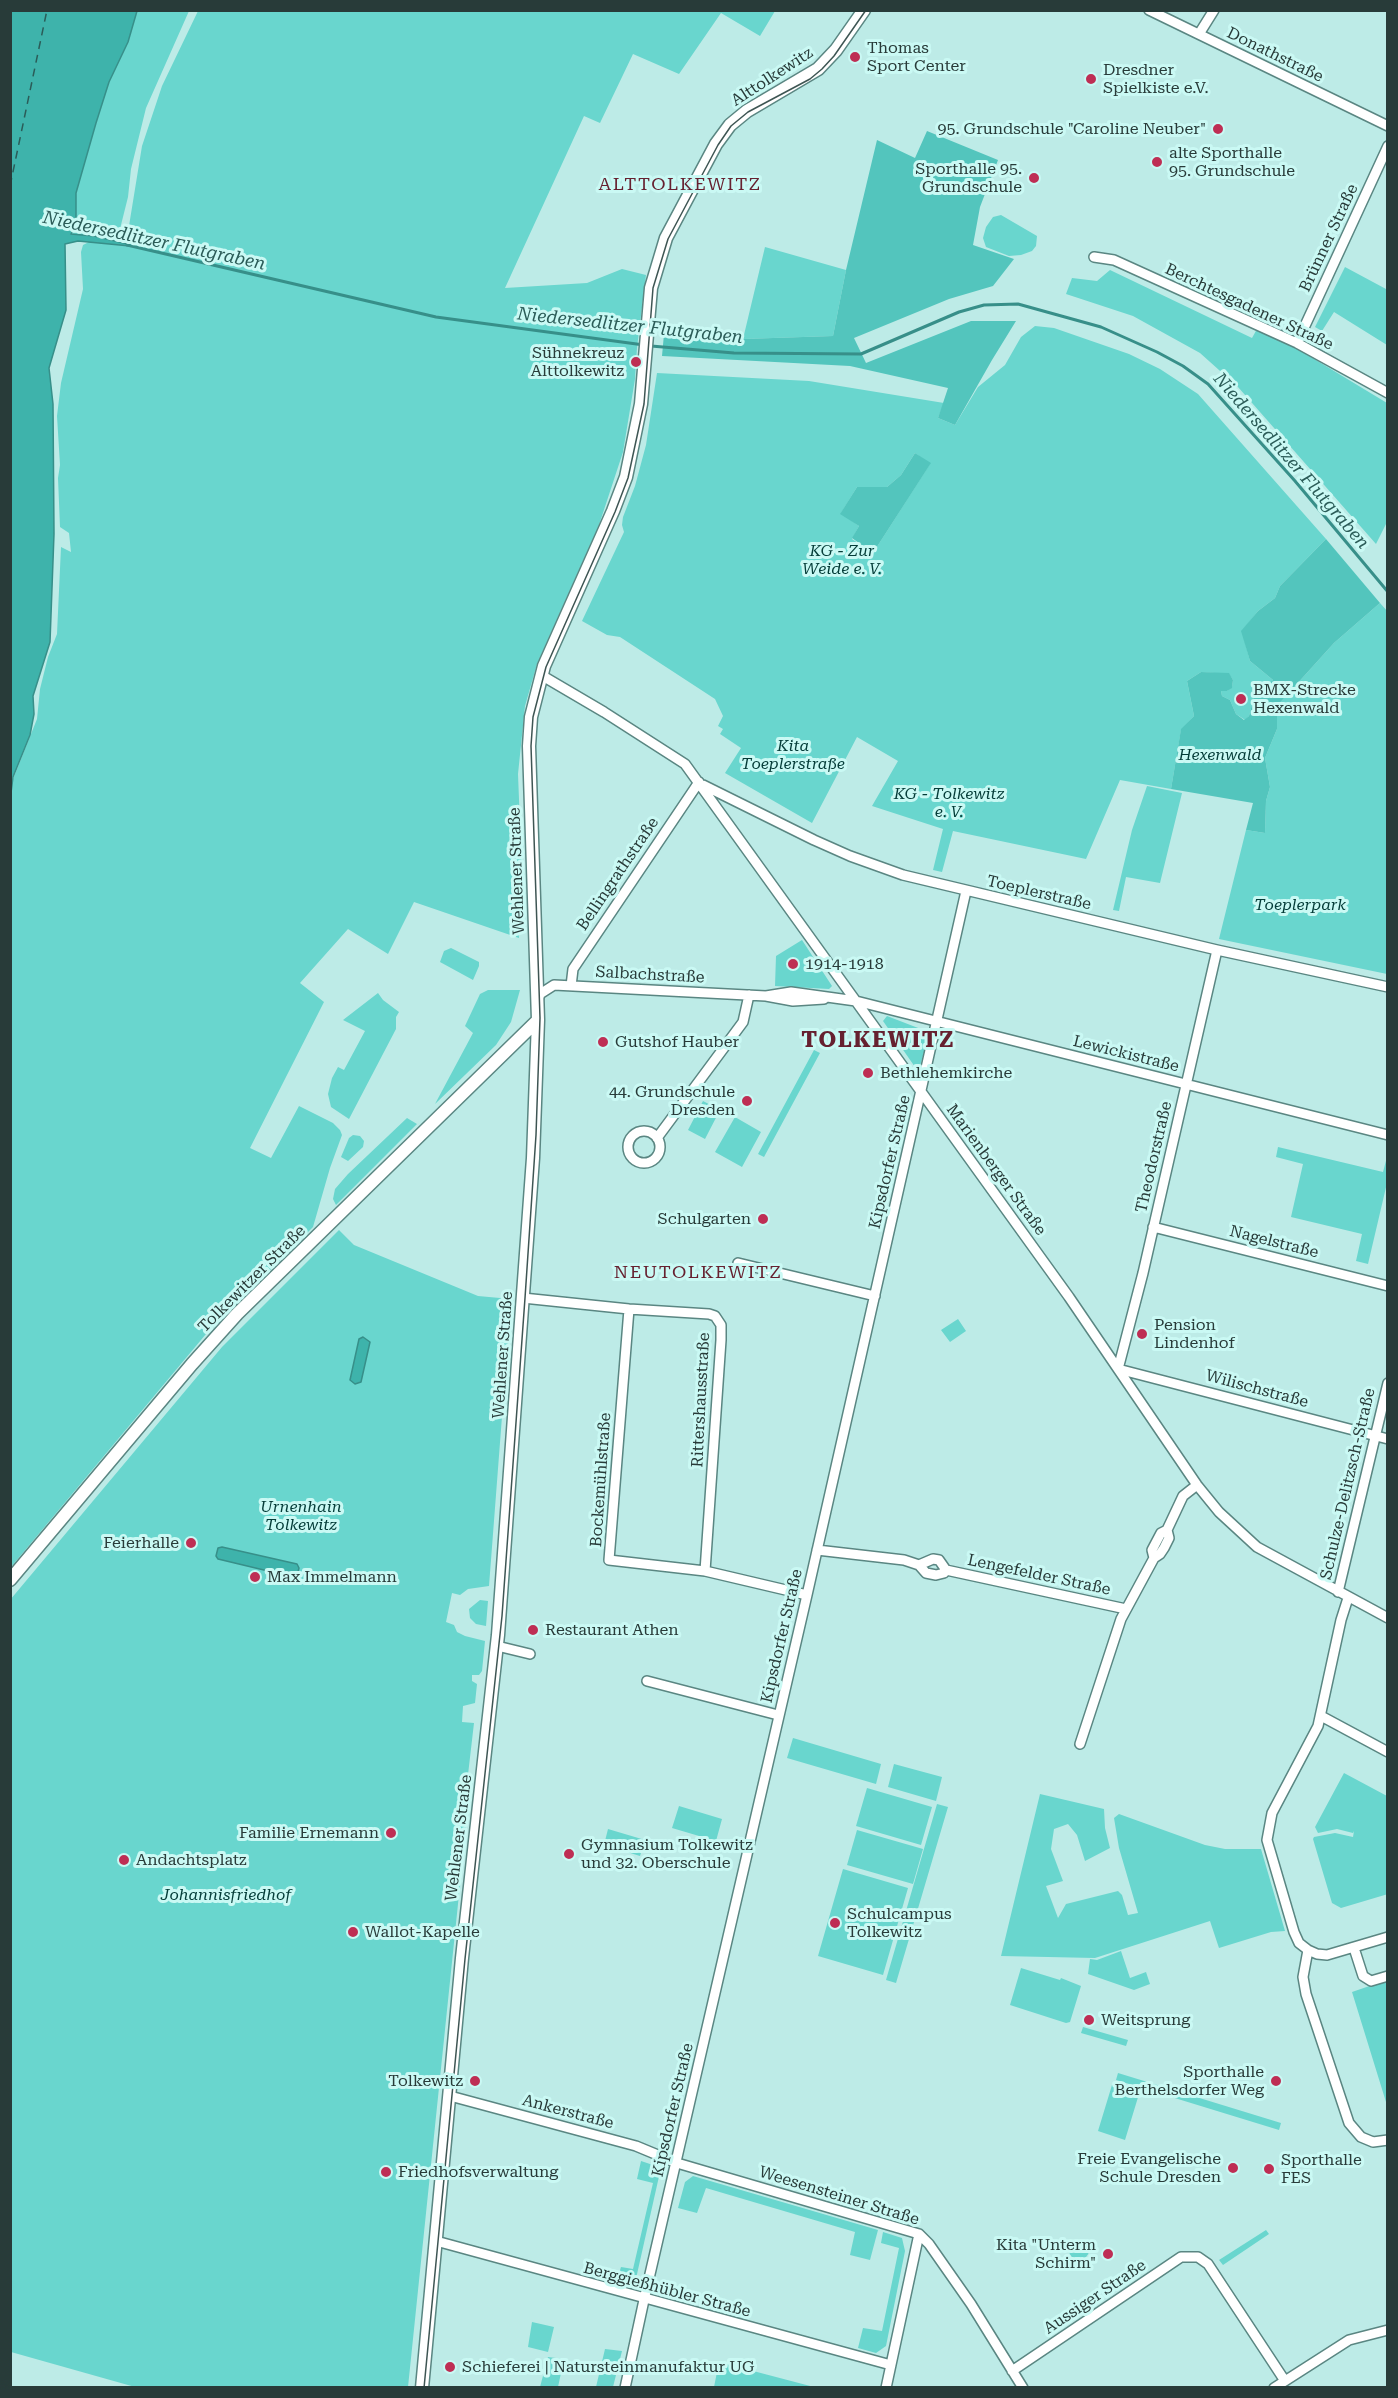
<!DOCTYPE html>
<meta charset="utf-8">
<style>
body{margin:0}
#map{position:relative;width:1398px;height:2398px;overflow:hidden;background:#bdebe7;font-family:"Roboto Serif",serif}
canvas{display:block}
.frame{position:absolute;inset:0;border:12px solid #283b39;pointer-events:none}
</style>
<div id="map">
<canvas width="1398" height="2398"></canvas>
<div class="frame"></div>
</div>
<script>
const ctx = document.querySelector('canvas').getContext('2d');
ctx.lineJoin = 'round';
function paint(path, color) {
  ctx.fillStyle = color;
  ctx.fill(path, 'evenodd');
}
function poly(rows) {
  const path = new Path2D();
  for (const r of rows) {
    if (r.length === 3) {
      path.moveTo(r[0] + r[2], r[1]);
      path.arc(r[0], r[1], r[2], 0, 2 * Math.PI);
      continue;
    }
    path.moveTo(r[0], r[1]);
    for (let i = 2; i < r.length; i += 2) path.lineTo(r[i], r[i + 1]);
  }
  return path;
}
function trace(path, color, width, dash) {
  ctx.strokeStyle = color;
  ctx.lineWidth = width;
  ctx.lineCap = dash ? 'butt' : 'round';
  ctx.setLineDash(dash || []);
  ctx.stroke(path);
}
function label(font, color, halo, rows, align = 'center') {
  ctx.font = font + ' "Roboto Serif",serif';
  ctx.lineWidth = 6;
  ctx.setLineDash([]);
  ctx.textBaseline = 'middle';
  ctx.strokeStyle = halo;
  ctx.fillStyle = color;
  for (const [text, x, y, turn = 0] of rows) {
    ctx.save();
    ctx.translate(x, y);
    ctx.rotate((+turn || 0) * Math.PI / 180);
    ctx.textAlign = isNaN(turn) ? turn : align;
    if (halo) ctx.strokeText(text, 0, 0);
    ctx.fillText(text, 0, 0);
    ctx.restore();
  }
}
paint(poly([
 [137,11,189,11,146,108,131,169,128,197,117,241,94,236,70,235,76,225,76,193,96,123,109,82,128,42],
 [198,11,775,11,760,36,721,13,679,74,633,54,600,123,584,116,505,288,587,283,622,269,646,275,637,348,635,379,623,452,599,525,537,664,525,706,518,774,523,902,518,918,519,938,414,902,388,954,348,929,300,983,324,1002,250,1148,271,1158,299,1106,333,1123,340,1130,342,1135,330,1168,313,1227,206,1334,11,1567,11,784,37,719,40,689,48,657,57,634,61,547,71,552,69,533,60,527,58,478,60,465,57,416,61,383,83,289,81,252,83,245,91,241,130,246,128,244,128,232,142,146,162,86],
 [1001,215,1037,236,1036,246,1032,251,1021,255,1009,256,986,247,983,238,986,227,993,217],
 [765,247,846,270,833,336,743,339],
 [1345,267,1386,289,1387,286,1387,345,1334,312,1322,331,1315,327],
 [1110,270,1252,338,1257,329,1291,345,1387,403,1387,522,1376,544,1238,387,1200,353,1133,316,1066,294,1072,278,1097,281],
 [1035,326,1054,328,1129,354,1160,369,1198,394,1326,539,1280,586,1275,598,1258,611,1242,631,1250,661,1273,680,1255,694,1249,716,1245,720,1236,714,1230,700,1222,696,1221,691,1227,691,1232,687,1233,680,1229,674,1201,672,1187,681,1194,716,1181,730,1171,789,1120,780,1086,859,953,831,942,872,933,870,943,829,872,806,898,761,857,737,812,823,725,773,741,748,720,734,723,729,718,726,723,716,715,699,620,637,607,635,582,621,624,532,622,525,623,517,635,486,646,445,657,373,809,381,944,403,938,418,955,425,978,387,1005,365,1021,337],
 [915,453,930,464,873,553,852,539,859,526,841,513,857,487,887,487,901,475],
 [1380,603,1388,612,1387,974,1219,939,1246,830,1265,833,1266,801,1270,787,1265,758,1277,729,1277,706,1334,643],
 [1147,786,1182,793,1160,883,1126,877,1119,911,1113,910,1132,830],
 [802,940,832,986,829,989,775,986,776,956],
 [451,948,479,962,479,966,473,980,440,962,444,951],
 [488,990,520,990,511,1022,496,1045,435,1104,473,1033,465,1026,480,994],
 [378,993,383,1000,399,1012,396,1017,396,1029,349,1119,331,1107,328,1094,332,1078,338,1067,344,1070,365,1031,343,1020],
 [887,1016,926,1031,928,1038,920,1066,915,1067,883,1021],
 [814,1050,820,1053,764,1157,758,1154],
 [703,1101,720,1110,705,1139,688,1130],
 [735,1117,761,1132,742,1167,715,1152],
 [407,1118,417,1124,336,1205,333,1199,335,1189,348,1174],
 [353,1135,360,1136,364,1141,363,1147,348,1161,341,1157,349,1138],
 [1278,1147,1383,1172,1387,1157,1387,1183,1368,1264,1356,1261,1362,1234,1291,1217,1303,1164,1276,1157],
 [339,1230,354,1245,478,1296,511,1299,489,1586,468,1589,460,1595,452,1593,446,1622,454,1625,457,1632,465,1636,485,1641,482,1671,479,1675,472,1675,472,1681,477,1684,475,1703,463,1706,462,1722,474,1723,464,1809,467,1817,408,2387,135,2387,11,2352,10,1600,222,1347],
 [958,1319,966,1331,950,1342,941,1330],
 [480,1600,488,1601,486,1626,476,1624,470,1618,469,1609],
 [793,1738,881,1764,876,1784,787,1758],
 [894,1764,942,1777,936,1801,888,1787],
 [1344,1773,1387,1796,1388,1894,1341,1908,1332,1903,1313,1839,1314,1837,1335,1833,1353,1837,1354,1831,1353,1833,1337,1829,1318,1833,1315,1827],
 [867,1788,932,1807,921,1845,856,1826],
 [1040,1794,1104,1809,1105,1828,1110,1848,1085,1861,1077,1835,1068,1824,1054,1829,1051,1849,1063,1881,1046,1886,1058,1918,1066,1904,1118,1891,1122,1895,1128,1915,1138,1913,1119,1848,1114,1818,1119,1814,1205,1845,1225,1849,1261,1849,1285,1931,1271,1932,1219,1948,1210,1921,1095,1958,1001,1956],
 [937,1804,948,1807,896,1983,886,1980],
 [679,1806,722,1819,716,1841,672,1828],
 [608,1829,645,1840,640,1856,604,1845],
 [857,1830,923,1849,913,1884,847,1865],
 [843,1869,908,1888,883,1975,818,1956],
 [1121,1951,1130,1978,1146,1972,1150,1984,1134,1990,1088,1974,1090,1959,1097,1960],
 [1021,1968,1060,1980,1061,1978,1081,1986,1070,2022,1066,2023,1010,2005],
 [1387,1980,1387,2102,1386,2102,1352,1992],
 [1083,2027,1128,2040,1126,2046,1081,2033],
 [1118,2073,1281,2123,1279,2130,1116,2080],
 [1112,2085,1139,2094,1125,2140,1098,2131],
 [641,2161,656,2166,660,2172,635,2283,629,2285,616,2283,621,2267,633,2269,653,2183,637,2179],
 [693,2176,878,2230,870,2260,850,2255,855,2232,706,2188,697,2213,678,2208,685,2182],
 [1266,2230,1269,2234,1223,2265,1219,2260],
 [883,2232,902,2238,905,2251,886,2346,876,2353,858,2348,863,2328,882,2331,899,2248,881,2243],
 [1079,2250,10],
 [532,2322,554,2327,548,2352,528,2347],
 [605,2349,622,2351,613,2387,596,2387],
 [548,2357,564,2359,558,2387,540,2387],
 [719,2362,814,2387,714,2387]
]), '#69d6ce');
paint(poly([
 [927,131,998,160,980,207,973,245,1014,259,993,286,949,299,854,338,866,363,971,321,1016,321,992,360,955,425,938,418,948,388,850,366,662,356,664,334,743,339,833,336,846,270,877,140,915,158],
 [915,453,931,463,873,553,852,538,859,526,840,514,857,487,887,487,901,475],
 [1326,539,1380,603,1334,643,1277,706,1277,729,1265,758,1270,787,1266,801,1265,833,1246,830,1253,803,1171,789,1181,729,1194,716,1187,681,1201,672,1229,673,1233,680,1232,688,1227,691,1221,691,1222,696,1230,700,1236,714,1244,720,1249,716,1255,693,1273,680,1250,661,1241,631,1258,611,1275,598,1280,586]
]), '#53c5bd');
const water = poly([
 [11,10,137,11,128,42,109,82,96,123,76,193,76,225,71,234,94,236,128,244,130,246,78,241,65,244,66,310,49,368,53,404,54,534,50,642,33,696,34,714,30,735,13,777,11,793,11,10],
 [363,1337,370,1342,361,1382,355,1384,350,1380,359,1339,363,1337],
 [222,1547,297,1564,299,1568,297,1576,293,1577,218,1559,216,1556,218,1548,222,1547]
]);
paint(water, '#3eb3ab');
trace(water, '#378f89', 1.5);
trace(poly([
 [127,245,436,317,644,345],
 [651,346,734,353,861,354,959,312,984,305,1018,304,1101,327,1157,352,1183,366,1208,384,1295,481,1388,592]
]), '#378f89', 3);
trace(poly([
 [10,186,47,10]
]), '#2b5c58', 1.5, [8, 6]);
const street = poly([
 [1149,10,1388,126],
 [1199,34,1214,10],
 [1094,257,1114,260,1297,343,1388,393],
 [1297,343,1388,146],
 [541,675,604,712,685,764,1069,1297,1197,1485,1219,1512,1257,1547,1388,1618],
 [703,785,814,840,850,856,903,875,1217,950,1388,987],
 [1217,950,1143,1273,1118,1369,1388,1439],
 [571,986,573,969,699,782],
 [766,996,791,992,856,1001,1388,1135],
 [538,999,540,994,554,985,766,996,793,1001,824,999],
 [644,1147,16],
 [657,1138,743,1022,749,995],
 [1153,1227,1388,1286],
 [738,1263,875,1296],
 [523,1298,629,1309,709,1314,715,1316,721,1325,721,1340,705,1571],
 [629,1309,609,1560,705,1571,807,1595],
 [817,1550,904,1560,919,1565,926,1573,936,1575,944,1573,946,1570,1126,1609],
 [1154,1558,1152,1550,1161,1533,1167,1530,1183,1496,1197,1485],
 [919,1565,933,1559,939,1560,946,1570],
 [1338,1592,1388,1383],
 [1348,1598,1341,1620,1318,1726,1272,1813,1267,1840,1294,1932,1299,1943,1308,1950,1317,1954,1327,1955,1388,1937],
 [497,1646,530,1654],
 [647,1681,778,1715],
 [1321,1716,1388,1752],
 [1080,1744,1121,1619,1154,1558,1160,1554,1164,1548,1169,1538,1167,1530],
 [1354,1948,1363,1976,1371,1981,1388,1976],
 [1308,1950,1303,1977,1306,1994,1349,2123,1361,2137,1373,2142,1388,2140],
 [450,2096,636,2146,677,2163,919,2234,929,2244,971,2304,1023,2388],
 [436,2241,891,2365],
 [1012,2371,1181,2257,1198,2257,1208,2264,1285,2381],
 [625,2388,644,2300,807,1595,966,891],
 [886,2388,919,2234],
 [1274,2388,1349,2340,1388,2330]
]);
const secondary = poly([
 [10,1580,192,1364,237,1314,538,1020],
 [422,2388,462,1958,498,1635,533,1158,538,1020,529,746,531,717,544,666,613,511,626,477,641,404,651,288,666,238,716,144,730,125,747,111,818,69,836,50,864,10]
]);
trace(street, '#5a8682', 12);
trace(secondary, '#5a8682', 15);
trace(street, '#fff', 9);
trace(secondary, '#fff', 12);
trace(poly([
 [424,2388,465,1959,502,1616,525,1298,536,1135,540,1018,531,746,533,717,546,667,615,512,628,478,644,404,653,288,668,239,718,145,731,126,748,112,810,79,822,69,834,56,866,10]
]), '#3e5553', 1.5);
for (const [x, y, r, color] of [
 [855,57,6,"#be2e54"],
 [1091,79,6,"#be2e54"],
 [1218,129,6,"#be2e54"],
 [1157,162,6,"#be2e54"],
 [1034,178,6,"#be2e54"],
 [636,362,6,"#be2e54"],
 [1241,699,6,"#be2e54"],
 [793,964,6,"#be2e54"],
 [603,1042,6,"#be2e54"],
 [868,1073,6,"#be2e54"],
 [747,1101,6,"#be2e54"],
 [763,1219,6,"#be2e54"],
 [1142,1334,6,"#be2e54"],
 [191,1543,6,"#be2e54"],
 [255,1577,6,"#be2e54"],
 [533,1630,6,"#be2e54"],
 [391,1833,6,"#be2e54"],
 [569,1854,6,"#be2e54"],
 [124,1860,6,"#be2e54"],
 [835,1923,6,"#be2e54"],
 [353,1932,6,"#be2e54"],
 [1089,2020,6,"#be2e54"],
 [475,2081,6,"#be2e54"],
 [1276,2081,6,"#be2e54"],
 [1233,2168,6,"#be2e54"],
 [1269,2169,6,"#be2e54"],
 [386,2172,6,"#be2e54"],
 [1108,2254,6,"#be2e54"],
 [450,2367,6,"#be2e54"]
]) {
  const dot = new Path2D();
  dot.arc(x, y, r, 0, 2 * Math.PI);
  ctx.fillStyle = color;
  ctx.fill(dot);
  trace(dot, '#caf9f4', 2);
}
label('16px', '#283b39', '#caf9f4', [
 ["Thomas",867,48],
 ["Sport Center",867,66],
 ["Dresdner",1103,70],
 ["Spielkiste e.V.",1103,88],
 ["95. Grundschule \"Caroline Neuber\"",1206,129,"right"],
 ["alte Sporthalle",1169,153],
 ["95. Grundschule",1169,171],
 ["Sporthalle 95.",1022,169,"right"],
 ["Grundschule",1022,187,"right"],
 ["Sühnekreuz",624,353,"right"],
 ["Alttolkewitz",624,371,"right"],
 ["BMX-Strecke",1253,690],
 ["Hexenwald",1253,708],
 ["1914-1918",805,964],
 ["Gutshof Hauber",615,1042],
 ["Bethlehemkirche",880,1073],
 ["44. Grundschule",735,1092,"right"],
 ["Dresden",735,1110,"right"],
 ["Schulgarten",751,1219,"right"],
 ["Pension",1154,1325],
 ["Lindenhof",1154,1343],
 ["Feierhalle",179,1543,"right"],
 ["Max Immelmann",267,1577],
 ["Restaurant Athen",545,1630],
 ["Familie Ernemann",379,1833,"right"],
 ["Gymnasium Tolkewitz",581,1845],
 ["und 32. Oberschule",581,1863],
 ["Andachtsplatz",136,1860],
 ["Schulcampus",847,1914],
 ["Tolkewitz",847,1932],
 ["Wallot-Kapelle",365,1932],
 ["Weitsprung",1101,2020],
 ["Sporthalle",1264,2072,"right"],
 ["Berthelsdorfer Weg",1264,2090,"right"],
 ["Tolkewitz",463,2081,"right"],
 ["Freie Evangelische",1221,2159,"right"],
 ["Schule Dresden",1221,2177,"right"],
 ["Sporthalle",1281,2160],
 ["FES",1281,2178],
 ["Friedhofsverwaltung",398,2172],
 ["Kita \"Unterm",1096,2245,"right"],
 ["Schirm\"",1096,2263,"right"],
 ["Schieferei | Natursteinmanufaktur UG",462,2367]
], 'left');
label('16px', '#283b39', '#caf9f4', [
 ["Donathstraße",1275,55,26],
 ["Alttolkewitz",772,77,-33],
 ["Brünner Straße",1329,238,-65],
 ["Berchtesgadener Straße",1249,307,25],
 ["Wehlener Straße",517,871,-92],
 ["Bellingrathstraße",618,874,-56],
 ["Toeplerstraße",1039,893,13],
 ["Salbachstraße",650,975,3],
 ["Lewickistraße",1126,1054,14],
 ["Theodorstraße",1154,1157,-77],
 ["Kipsdorfer Straße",890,1162,-77],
 ["Marienberger Straße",996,1170,54],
 ["Nagelstraße",1274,1242,14],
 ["Tolkewitzer Straße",252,1279,-45],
 ["Wehlener Straße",503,1355,-86],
 ["Wilischstraße",1257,1389,15],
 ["Rittershausstraße",701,1400,-87],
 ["Bockemühlstraße",601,1480,-86],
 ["Schulze-Delitzsch-Straße",1348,1484,-77],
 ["Lengefelder Straße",1039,1575,12],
 ["Kipsdorfer Straße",782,1636,-77],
 ["Wehlener Straße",459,1838,-83],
 ["Kipsdorfer Straße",673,2110,-77],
 ["Ankerstraße",568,2112,15],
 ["Weesensteiner Straße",839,2196,17],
 ["Berggießhübler Straße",667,2290,15],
 ["Aussiger Straße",1095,2297,-34]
]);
label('italic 16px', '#043c38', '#caf9f4', [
 ["KG - Zur",842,551],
 ["Weide e. V.",842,569],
 ["Kita",793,746],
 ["Toeplerstraße",793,764],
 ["Hexenwald",1220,755],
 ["KG - Tolkewitz",949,794],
 ["e. V.",949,812],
 ["Toeplerpark",1300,905],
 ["Urnenhain",301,1507],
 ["Tolkewitz",301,1525],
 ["Johannisfriedhof",226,1895]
]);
ctx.letterSpacing = '1.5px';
label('18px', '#662130', '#caf9f4', [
 ["ALTTOLKEWITZ",680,185],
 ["NEUTOLKEWITZ",698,1273]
]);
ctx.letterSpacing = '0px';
label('italic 18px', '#2b5c58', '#caf9f4', [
 ["Niedersedlitzer Flutgraben",154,241,12],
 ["Niedersedlitzer Flutgraben",630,326,6],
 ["Niedersedlitzer Flutgraben",1291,461,49]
]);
ctx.letterSpacing = '1.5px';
label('bold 22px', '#662130', '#caf9f4', [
 ["TOLKEWITZ",878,1041]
]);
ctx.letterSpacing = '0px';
</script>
